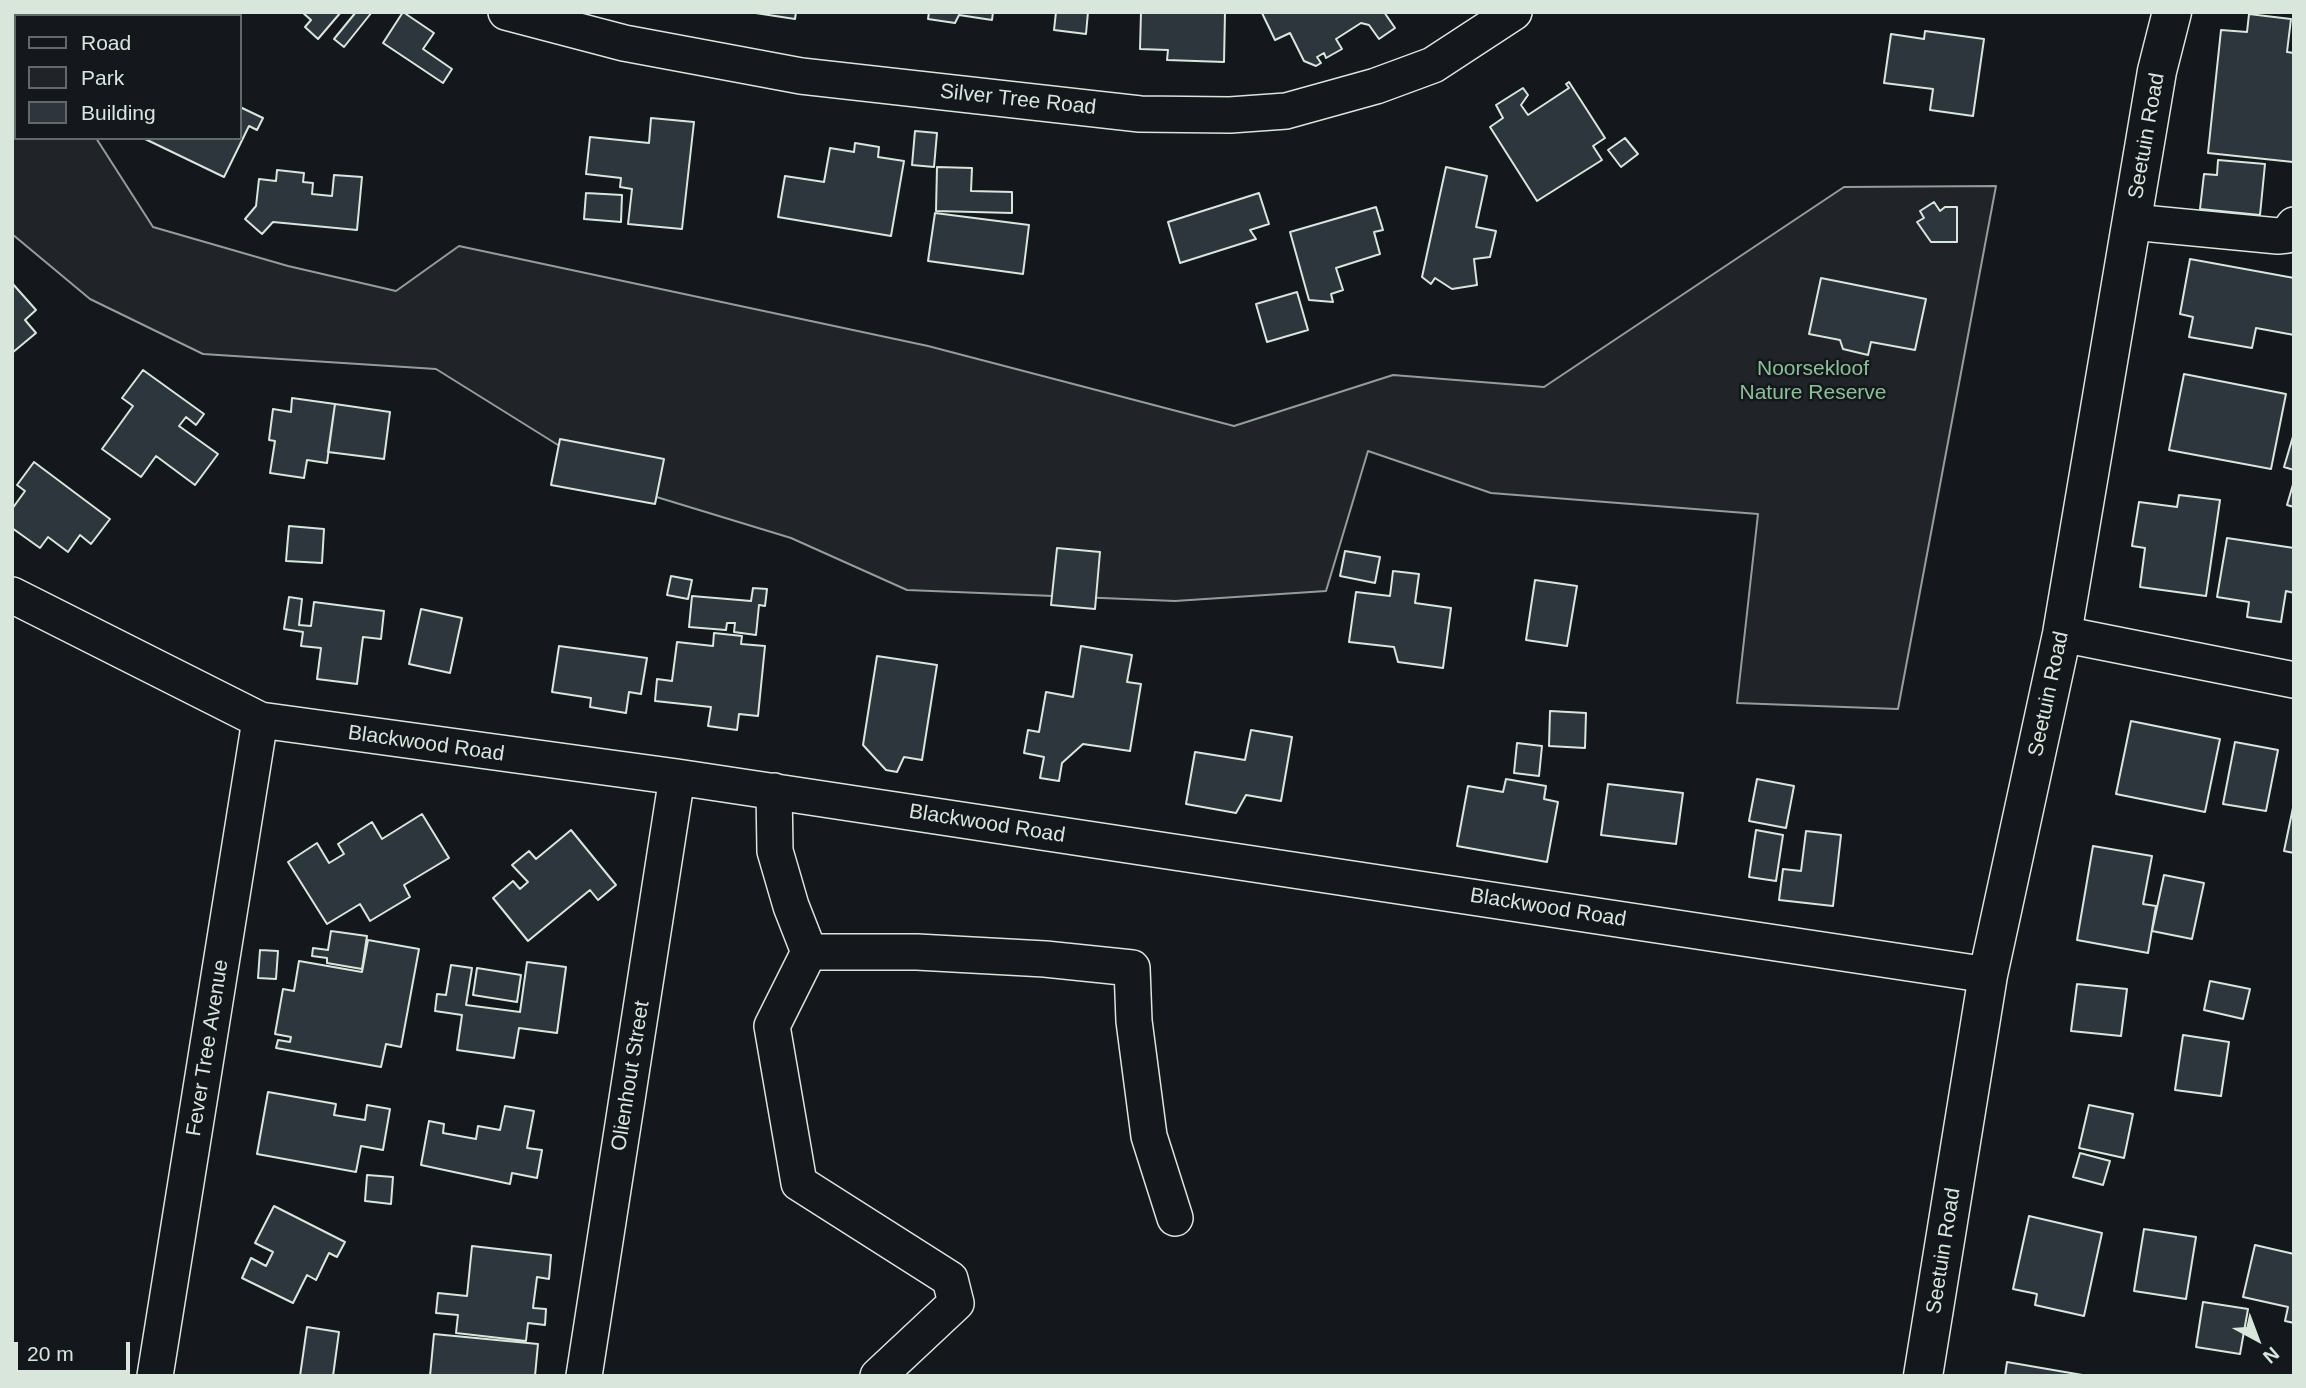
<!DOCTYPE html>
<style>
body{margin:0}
#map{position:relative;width:2306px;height:1388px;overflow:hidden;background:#14181c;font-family:Arial,sans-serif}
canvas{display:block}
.frame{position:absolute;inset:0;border:14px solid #d8e6dc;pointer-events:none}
.legend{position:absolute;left:14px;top:14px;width:228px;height:126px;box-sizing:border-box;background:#14181c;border:2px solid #626a69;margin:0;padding:9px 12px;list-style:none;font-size:21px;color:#d8e6dc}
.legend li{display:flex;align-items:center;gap:14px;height:35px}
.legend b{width:35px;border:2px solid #626a69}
.north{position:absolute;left:2222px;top:1304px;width:70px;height:70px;-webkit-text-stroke:5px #14181c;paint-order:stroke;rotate:139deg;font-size:19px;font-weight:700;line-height:28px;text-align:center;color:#d8e6dc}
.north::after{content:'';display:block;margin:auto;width:24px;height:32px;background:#d8e6dc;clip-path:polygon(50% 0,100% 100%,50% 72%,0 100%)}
.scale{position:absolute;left:14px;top:1342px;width:116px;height:32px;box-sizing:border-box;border:4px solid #d8e6dc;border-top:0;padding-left:9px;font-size:21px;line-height:24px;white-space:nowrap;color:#d8e6dc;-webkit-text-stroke:5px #14181c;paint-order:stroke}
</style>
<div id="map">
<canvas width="2306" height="1388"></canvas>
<div class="frame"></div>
<ul class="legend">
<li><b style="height:9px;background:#14181c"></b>Road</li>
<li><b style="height:19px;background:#202428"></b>Park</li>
<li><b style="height:19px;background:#2c363c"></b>Building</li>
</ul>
<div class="north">N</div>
<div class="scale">20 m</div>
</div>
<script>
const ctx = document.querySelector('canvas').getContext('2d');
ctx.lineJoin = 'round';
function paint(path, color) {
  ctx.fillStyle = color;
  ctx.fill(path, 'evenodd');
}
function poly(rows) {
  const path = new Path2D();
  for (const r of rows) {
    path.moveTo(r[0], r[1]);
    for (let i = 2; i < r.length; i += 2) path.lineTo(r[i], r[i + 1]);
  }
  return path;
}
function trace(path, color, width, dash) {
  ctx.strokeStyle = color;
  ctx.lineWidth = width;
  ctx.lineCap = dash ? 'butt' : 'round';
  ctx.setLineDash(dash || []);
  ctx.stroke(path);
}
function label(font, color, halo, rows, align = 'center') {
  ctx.font = font + ' Arial,sans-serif';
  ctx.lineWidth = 5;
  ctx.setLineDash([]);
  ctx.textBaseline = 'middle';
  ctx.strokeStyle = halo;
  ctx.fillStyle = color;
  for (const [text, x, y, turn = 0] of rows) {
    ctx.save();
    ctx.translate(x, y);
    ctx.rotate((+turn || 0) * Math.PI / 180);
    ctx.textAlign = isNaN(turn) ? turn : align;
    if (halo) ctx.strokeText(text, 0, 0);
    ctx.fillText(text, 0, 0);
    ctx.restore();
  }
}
const green = poly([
 [12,12,31,12,33,16,16,16,16,138,96,138,153,227,288,266,396,291,459,246,928,346,1234,426,1393,375,1544,387,1844,187,1996,186,1898,709,1737,703,1758,514,1491,493,1368,451,1326,591,1175,601,907,590,791,538,627,488,436,369,203,354,90,299,12,234,12,12]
]);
paint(green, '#202428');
trace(green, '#939e99', 2);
const building = poly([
 [83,12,133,12,138,16,80,16,83,12],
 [302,12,341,12,318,39,305,27,311,20,302,12],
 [356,12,372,12,344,47,334,39,356,12],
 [403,12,434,33,423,49,452,69,443,83,383,43,403,12],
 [749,12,796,12,795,19,749,12],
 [929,12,993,12,992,20,959,15,955,23,928,19,929,12],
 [1056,12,1088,12,1086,34,1054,30,1056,12],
 [1141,12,1225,12,1224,62,1167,60,1168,50,1140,49,1141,12],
 [1384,12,1395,28,1379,39,1369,25,1361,23,1336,39,1342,49,1326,58,1324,53,1317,57,1321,63,1316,66,1304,61,1290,33,1275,40,1262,13,1384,12],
 [2249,14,2291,19,2287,52,2294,53,2293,162,2208,153,2221,30,2247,32,2249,14],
 [1925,31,1984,39,1973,116,1930,110,1933,89,1884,83,1891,34,1924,39,1925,31],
 [1569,82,1605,138,1593,146,1602,160,1537,201,1490,127,1503,118,1496,105,1523,88,1528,95,1521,105,1528,115,1569,88,1566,84,1569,82],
 [240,107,263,118,257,130,249,126,224,177,143,138,240,138,240,107],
 [651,118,694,122,682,229,628,224,632,189,620,187,621,178,586,174,590,137,649,143,651,118],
 [915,131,937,133,934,167,912,165,915,131],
 [1625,138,1638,154,1621,167,1608,150,1625,138],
 [855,143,879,147,878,157,904,161,891,236,778,217,785,176,824,182,830,148,854,152,855,143],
 [2218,160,2265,164,2260,215,2200,209,2204,174,2217,175,2218,160],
 [937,167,972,168,971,191,1012,192,1012,213,936,211,937,167],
 [1446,167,1487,176,1476,227,1496,231,1490,257,1474,259,1477,285,1452,289,1435,278,1431,284,1422,277,1446,167],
 [277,170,304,173,303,182,313,183,312,194,332,196,334,175,362,177,357,230,273,222,262,234,245,219,256,206,259,179,276,181,277,170],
 [586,193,622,195,621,222,584,219,586,193],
 [1259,193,1269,224,1250,230,1256,239,1180,263,1168,222,1259,193],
 [1934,202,1940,211,1945,207,1957,207,1957,242,1931,242,1917,222,1924,218,1920,211,1934,202],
 [1376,207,1383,230,1374,232,1380,254,1336,268,1343,290,1331,294,1333,302,1309,300,1290,232,1376,207],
 [935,213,1029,225,1023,274,928,261,935,213],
 [2190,259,2294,278,2294,335,2256,328,2252,348,2189,337,2193,317,2180,314,2190,259],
 [1821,278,1926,299,1915,350,1871,342,1868,355,1843,349,1840,340,1809,334,1821,278],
 [12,283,36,310,25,320,36,333,12,353,12,283],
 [1297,292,1308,330,1267,342,1256,304,1297,292],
 [143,370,204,414,196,425,186,417,179,426,218,454,195,485,156,456,141,477,102,449,133,406,122,398,143,370],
 [2184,374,2286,394,2271,469,2169,450,2184,374],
 [292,398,335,404,327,463,307,460,304,478,270,473,275,441,269,440,273,409,291,412,292,398],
 [335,404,390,412,384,459,328,452,335,404],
 [2294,433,2294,470,2284,467,2294,433],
 [560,439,664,459,655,504,551,485,560,439],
 [34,462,110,519,91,544,80,535,68,552,48,537,40,548,12,528,12,509,25,491,17,485,34,462],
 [2294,481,2294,507,2287,505,2294,481],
 [2179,495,2220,500,2206,596,2140,587,2145,548,2132,546,2139,502,2177,507,2179,495],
 [289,526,324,529,322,563,286,561,289,526],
 [2227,538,2294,548,2294,593,2286,591,2281,622,2247,617,2249,602,2217,597,2227,538],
 [1057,548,1100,552,1095,609,1051,605,1057,548],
 [1345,551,1380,557,1375,583,1340,576,1345,551],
 [1393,571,1419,574,1415,603,1451,608,1443,668,1398,662,1394,647,1349,642,1356,592,1390,596,1393,571],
 [671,576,692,580,688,599,667,595,671,576],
 [1535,580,1577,586,1567,646,1526,640,1535,580],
 [753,588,767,589,765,606,759,605,756,635,734,632,735,623,727,623,726,630,689,627,692,596,751,601,753,588],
 [289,597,302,599,299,625,311,626,314,602,384,611,381,639,363,637,357,684,317,679,321,648,301,646,303,632,284,629,289,597],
 [421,609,462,618,450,673,409,664,421,609],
 [714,633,742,636,741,644,765,646,758,716,739,714,737,730,708,726,711,707,655,701,657,679,672,681,677,642,713,646,714,633],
 [559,646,647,658,641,694,629,692,626,713,590,707,591,698,552,692,559,646],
 [1081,646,1132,655,1127,682,1141,684,1130,751,1083,744,1062,763,1059,781,1040,778,1044,757,1024,753,1028,730,1039,732,1046,692,1073,697,1081,646],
 [877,656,937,665,922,760,904,757,897,772,886,770,863,745,877,656],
 [1550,711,1586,713,1585,748,1549,746,1550,711],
 [2131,721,2220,739,2205,812,2116,794,2131,721],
 [1251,730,1292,737,1281,801,1246,795,1236,813,1186,804,1195,752,1245,760,1251,730],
 [2235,742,2278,750,2266,811,2223,804,2235,742],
 [1517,743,1542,746,1539,776,1514,773,1517,743],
 [1506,779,1546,786,1544,799,1558,802,1547,862,1457,846,1468,786,1503,792,1506,779],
 [1757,779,1794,786,1786,828,1749,821,1757,779],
 [1608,784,1683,793,1676,844,1601,835,1608,784],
 [2294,803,2294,853,2284,851,2294,803],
 [422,814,449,858,404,885,410,897,370,921,360,904,327,924,288,862,317,843,329,863,344,854,338,844,372,822,382,839,422,814],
 [571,830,616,885,598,900,590,890,528,941,493,898,513,881,520,889,528,882,512,865,529,851,536,859,571,830],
 [1756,830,1783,835,1776,881,1749,877,1756,830],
 [1806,831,1841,835,1833,906,1779,900,1783,869,1801,871,1806,831],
 [2093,846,2152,856,2143,904,2156,906,2148,953,2077,940,2093,846],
 [2164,875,2204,883,2192,939,2152,931,2164,875],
 [331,931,367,936,362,969,327,963,327,958,312,956,313,948,328,950,331,931],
 [368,940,419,949,401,1047,386,1044,381,1067,276,1048,278,1040,290,1042,291,1037,275,1034,283,989,294,991,299,961,362,972,368,940],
 [260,950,278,951,276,979,258,978,260,950],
 [527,962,566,967,557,1033,519,1028,514,1058,457,1050,462,1015,435,1011,437,994,446,995,451,965,472,968,466,1005,520,1012,527,962],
 [477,968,521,975,517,1002,473,995,477,968],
 [2210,981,2250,989,2243,1019,2204,1010,2210,981],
 [2077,984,2127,989,2121,1036,2071,1031,2077,984],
 [2183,1035,2229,1042,2221,1096,2175,1090,2183,1035],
 [268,1092,336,1104,334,1115,365,1120,367,1105,390,1109,383,1150,361,1146,356,1172,257,1154,268,1092],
 [2089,1105,2133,1114,2124,1158,2079,1148,2089,1105],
 [505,1106,534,1111,527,1148,542,1150,537,1178,512,1173,510,1184,421,1165,429,1121,444,1124,443,1133,476,1139,478,1126,500,1130,505,1106],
 [2080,1153,2110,1161,2103,1185,2073,1177,2080,1153],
 [367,1175,393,1177,391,1204,365,1201,367,1175],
 [274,1206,345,1242,337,1257,329,1253,316,1280,307,1275,293,1303,242,1278,251,1258,266,1266,273,1252,255,1243,274,1206],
 [2029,1216,2102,1233,2084,1316,2035,1305,2037,1294,2013,1289,2029,1216],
 [2144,1229,2196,1237,2186,1299,2134,1291,2144,1229],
 [2255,1245,2294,1254,2294,1323,2285,1321,2288,1307,2243,1297,2255,1245],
 [472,1246,551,1255,549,1279,537,1277,533,1308,546,1309,545,1325,528,1323,526,1341,456,1333,458,1315,436,1313,438,1293,467,1296,472,1246],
 [2203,1302,2248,1309,2240,1354,2196,1347,2203,1302],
 [307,1327,339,1332,333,1376,300,1376,307,1327],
 [434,1334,538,1344,535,1376,430,1376,434,1334],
 [2007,1362,2088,1376,2005,1376,2007,1362]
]);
paint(building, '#2c363c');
trace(building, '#d8e6dc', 2);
const street = poly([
 [506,12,624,43,801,76,1140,114,1230,115,1286,111,1376,86,1433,65,1514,12],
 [2132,222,2278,236,2287,235,2294,225],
 [12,595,260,720,677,777,1988,975],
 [2062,634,2294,680],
 [774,791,775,851,791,906,809,952],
 [155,1376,260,720],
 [584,1376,677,777],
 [878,1376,956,1303,950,1279,799,1183,772,1026,809,952,917,952,1045,959,1132,968,1134,1021,1149,1136,1175,1218]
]);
const secondary = poly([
 [1923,1376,1988,975,2062,634,2157,71,2172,12]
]);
trace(street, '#d8e6dc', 38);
trace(secondary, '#d8e6dc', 41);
trace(street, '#14181c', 35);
trace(secondary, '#14181c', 38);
label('21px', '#d8e6dc', '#14181c', [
 ["Silver Tree Road",1018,100,6],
 ["Seetuin Road",2147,136,-80],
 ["Seetuin Road",2049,694,-78],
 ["Blackwood Road",426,744,8],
 ["Blackwood Road",987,824,9],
 ["Blackwood Road",1548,908,9],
 ["Fever Tree Avenue",208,1048,-81],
 ["Olienhout Street",631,1076,-81],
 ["Seetuin Road",1944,1251,-81]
]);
label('21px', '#8ac095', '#14181c', [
 ["Noorsekloof",1813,369],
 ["Nature Reserve",1813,393]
]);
</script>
